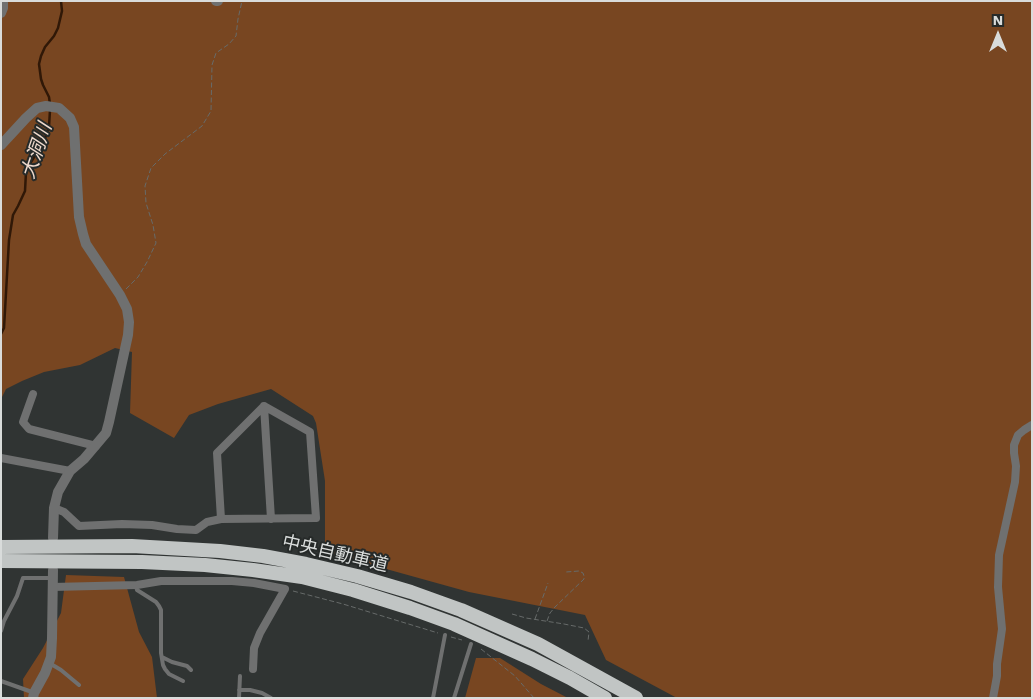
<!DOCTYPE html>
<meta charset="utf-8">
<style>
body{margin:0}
#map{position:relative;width:1033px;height:699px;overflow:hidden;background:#303433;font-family:"Work Sans",sans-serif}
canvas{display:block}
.frame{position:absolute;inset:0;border:2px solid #d9dcdb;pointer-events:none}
.north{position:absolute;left:973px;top:10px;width:50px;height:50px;-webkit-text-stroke:4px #262a29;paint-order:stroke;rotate:0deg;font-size:14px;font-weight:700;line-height:20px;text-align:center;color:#d9dcdb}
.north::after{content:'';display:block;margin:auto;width:18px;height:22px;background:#d9dcdb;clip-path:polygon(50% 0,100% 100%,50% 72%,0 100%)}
</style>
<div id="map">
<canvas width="1033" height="699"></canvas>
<div class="frame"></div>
<div class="north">N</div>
</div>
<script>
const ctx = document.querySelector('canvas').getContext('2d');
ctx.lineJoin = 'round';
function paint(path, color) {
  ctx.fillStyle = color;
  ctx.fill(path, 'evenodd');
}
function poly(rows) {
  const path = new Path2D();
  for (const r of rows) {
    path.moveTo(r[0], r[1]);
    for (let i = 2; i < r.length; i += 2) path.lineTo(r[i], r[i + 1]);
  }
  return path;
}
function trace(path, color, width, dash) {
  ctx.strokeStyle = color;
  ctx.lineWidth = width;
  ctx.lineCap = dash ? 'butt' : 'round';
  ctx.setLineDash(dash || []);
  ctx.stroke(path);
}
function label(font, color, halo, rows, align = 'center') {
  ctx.font = font + ' "Work Sans","Noto Sans JP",sans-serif';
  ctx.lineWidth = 4;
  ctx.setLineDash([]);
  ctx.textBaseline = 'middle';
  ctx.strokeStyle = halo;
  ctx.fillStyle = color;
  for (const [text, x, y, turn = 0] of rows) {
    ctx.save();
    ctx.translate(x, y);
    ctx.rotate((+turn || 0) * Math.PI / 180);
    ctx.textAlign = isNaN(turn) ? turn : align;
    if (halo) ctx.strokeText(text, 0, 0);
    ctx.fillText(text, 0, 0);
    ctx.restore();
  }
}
paint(poly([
 [1,1,1032,1,1032,698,677,698,606,660,585,615,469,592,325,552,325,481,316,423,313,416,271,389,218,404,189,415,174,438,130,413,132,352,115,348,80,365,44,372,22,381,6,389,1,399],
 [66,575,124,577,139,632,152,657,157,698,24,698,23,679,43,648,61,613],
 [476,658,500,658,541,684,568,698,465,698]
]), '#784621');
trace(poly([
 [50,104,49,97,43,85,41,79,39,64,41,56,45,47,54,36,58,28,62,11,61,1],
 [1,334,4,328,9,240,13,215,18,206,25,191,26,172,31,162,44,141,49,127,50,110]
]), '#301807', 2.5);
trace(poly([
 [126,289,138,277,147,262,156,243,153,225,146,203,145,186,151,168,165,154,202,126,211,111,212,65,216,53,229,44,236,36,238,19,242,1],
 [293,591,343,604,438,633],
 [512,614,526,618,564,624,584,628,589,632,588,641],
 [535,619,548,583],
 [547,621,550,613,555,607,584,579,584,576,583,573,579,571,566,572],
 [451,637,462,640],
 [481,649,515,676,534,698]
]), '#676b6a', 1, [5, 2.5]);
trace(poly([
 [136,586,137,590,156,602,159,606,161,610,161,653,163,665,165,669,169,674,183,681],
 [1,631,4,621,17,596,23,578,52,578],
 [162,657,172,662,187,666,191,670],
 [51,664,61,670,79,685],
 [1,681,32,692],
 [239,690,250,690,262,693,271,698],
 [239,698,240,676],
 [433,698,445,635],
 [454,698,471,644]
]), '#6f7070', 4);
trace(poly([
 [33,394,23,422,29,429,96,446],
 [264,406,271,519],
 [1,458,70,471],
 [54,508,64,512,79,526,122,524,152,525,177,529,196,530,207,522,221,519,217,453,264,406,310,432,316,518,221,519],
 [52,587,137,585,161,581,232,581,254,583,285,589,260,633,254,648,253,669],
 [993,698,997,676,997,664,1002,629,998,587,999,555,1015,482,1016,466,1014,453,1014,445,1018,435,1024,430,1032,425]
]), '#6f7070', 8);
trace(poly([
 [216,1,218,1],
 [1,13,3,8,3,1],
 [1,145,26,118,37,108,46,106,59,108,70,118,74,127,79,217,83,234,86,244,120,295,127,309,129,322,128,335,109,422,106,433,84,459,70,471,58,492,54,508,53,538],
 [33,698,34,693,45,673,51,657,52,638,53,570]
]), '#6f7070', 10);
trace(poly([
 [1,547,132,546,220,551,263,556,306,564,357,576,411,592,461,610,538,644,636,698],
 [1,561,142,562,205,565,253,570,302,577,353,590,410,608,454,624,532,659,570,678,605,698]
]), '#c1c5c4', 14);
label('18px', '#d9dcdb', '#262a29', [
 ["中央自動車道",335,554,13]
]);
label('italic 19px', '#f0dbce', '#262a29', [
 ["大洞川",37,151,-71]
]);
</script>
